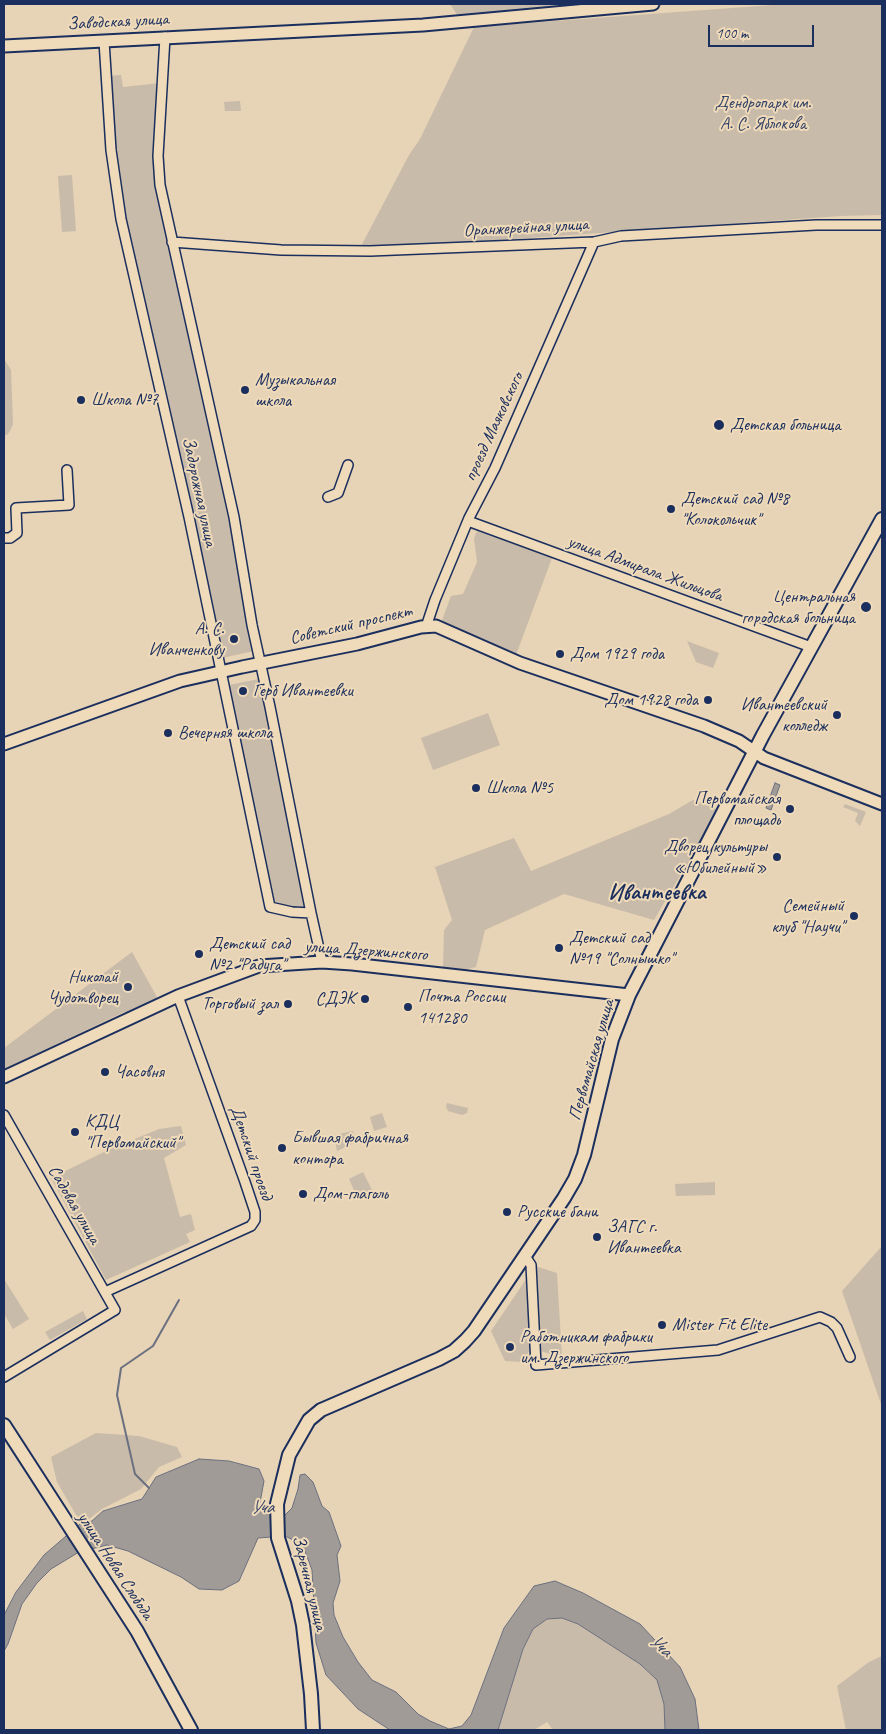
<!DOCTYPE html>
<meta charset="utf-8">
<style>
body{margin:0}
#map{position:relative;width:886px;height:1734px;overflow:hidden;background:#e7d3b5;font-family:Caveat,sans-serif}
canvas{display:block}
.frame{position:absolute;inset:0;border:5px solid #1b2f5e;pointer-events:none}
.scale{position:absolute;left:708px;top:25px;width:106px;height:22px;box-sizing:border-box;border:2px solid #1b2f5e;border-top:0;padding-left:6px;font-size:15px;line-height:18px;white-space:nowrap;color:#1b2f5e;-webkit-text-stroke:4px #efdab9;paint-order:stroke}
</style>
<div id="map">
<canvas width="886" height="1734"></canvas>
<div class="frame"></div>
<div class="scale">100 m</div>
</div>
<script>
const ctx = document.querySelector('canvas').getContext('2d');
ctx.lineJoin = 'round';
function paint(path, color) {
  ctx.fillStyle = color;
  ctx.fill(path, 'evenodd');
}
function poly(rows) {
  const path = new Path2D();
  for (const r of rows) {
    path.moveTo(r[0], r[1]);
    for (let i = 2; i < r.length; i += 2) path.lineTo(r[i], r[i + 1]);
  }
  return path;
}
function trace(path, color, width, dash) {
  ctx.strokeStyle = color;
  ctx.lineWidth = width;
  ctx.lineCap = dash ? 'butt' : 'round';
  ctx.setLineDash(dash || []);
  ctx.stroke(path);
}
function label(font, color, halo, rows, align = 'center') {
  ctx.font = font + ' Caveat,sans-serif';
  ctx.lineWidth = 4;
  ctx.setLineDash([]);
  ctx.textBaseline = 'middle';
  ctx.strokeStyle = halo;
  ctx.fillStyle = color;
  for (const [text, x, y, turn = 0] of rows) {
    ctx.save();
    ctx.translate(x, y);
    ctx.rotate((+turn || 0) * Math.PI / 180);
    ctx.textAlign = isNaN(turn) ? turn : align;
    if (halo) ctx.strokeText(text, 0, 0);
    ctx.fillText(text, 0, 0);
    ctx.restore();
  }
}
paint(poly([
 [450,4,596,4,458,16],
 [786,4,882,4,882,215,840,216,359,250,409,155,420,139,474,27],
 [121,75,123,87,160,83,158,156,213,425,254,651,222,658,124,228,107,76],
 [240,101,241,111,225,111,224,102],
 [72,175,76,231,62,232,58,176],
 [4,359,11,370,13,424,11,429,8,434,4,436],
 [477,531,552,558,516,655,441,623,451,596,463,594,477,562,474,538],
 [687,641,719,653,713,668,696,662],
 [259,679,305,910,275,904,229,685],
 [488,713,500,745,433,770,421,738],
 [693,800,719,810,654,920,564,894,485,930,476,967,459,971,443,968,444,930,452,920,435,867,514,838,531,871,669,814],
 [845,804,866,812,860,826,855,821,858,813,843,807],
 [132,952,158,999,128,1013,124,1012,4,1069,4,1048],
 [447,1103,468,1108,467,1113,462,1115,448,1111,446,1107],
 [382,1113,387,1127,374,1131,370,1117],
 [181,1126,186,1145,164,1158,180,1217,191,1214,195,1230,186,1234,190,1242,106,1280,51,1178,106,1151,159,1129],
 [353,1131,356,1142,337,1151,334,1135],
 [363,1172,372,1190,357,1197,349,1179],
 [715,1182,715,1195,676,1196,675,1184],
 [882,1246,882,1407,842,1291],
 [535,1266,557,1273,562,1358,538,1350,529,1351,523,1362,505,1361,491,1331],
 [4,1279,29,1319,13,1329,4,1314],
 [83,1311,87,1319,50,1340,45,1332],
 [96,1433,139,1436,177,1447,182,1457,159,1467,141,1489,102,1509,85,1522,76,1515,57,1482,51,1457],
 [562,1618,578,1624,640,1664,657,1680,664,1704,665,1730,553,1730,547,1722,534,1730,498,1730,523,1649,533,1629,547,1619],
 [882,1656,882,1730,846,1730,837,1686,869,1662]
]), '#c9bba9');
const water = poly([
 [775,783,780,785,771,810,766,808,775,783],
 [199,1459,229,1461,259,1469,264,1481,259,1508,285,1515,292,1508,298,1489,300,1475,305,1474,313,1482,322,1506,329,1512,341,1546,337,1555,340,1581,333,1603,334,1615,343,1637,358,1662,372,1680,396,1692,418,1714,430,1721,449,1729,462,1726,471,1715,504,1628,534,1586,555,1581,583,1593,640,1624,680,1667,695,1699,699,1730,665,1730,664,1704,657,1680,640,1664,578,1624,562,1618,547,1619,533,1629,523,1649,498,1730,390,1730,358,1709,326,1675,316,1643,312,1570,305,1551,295,1541,285,1536,258,1538,239,1581,222,1590,199,1589,181,1577,128,1551,107,1545,79,1552,51,1569,37,1583,22,1604,8,1644,4,1651,4,1615,16,1592,44,1555,80,1524,92,1521,103,1511,142,1499,156,1477,199,1459]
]);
paint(water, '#a09b97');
trace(water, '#6b7080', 1);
trace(poly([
 [149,1488,135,1474,117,1395,121,1368,153,1346,179,1300]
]), '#6b7080', 2);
const minor = poly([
 [165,37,158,156,160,185,234,517,252,625,270,707,311,913],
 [104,41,111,150,121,219,189,517,270,907,292,912,311,913,322,962],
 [172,242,281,250,370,251,594,242,621,236,816,225,882,225],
 [328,497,338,493,348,465],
 [468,521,811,647],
 [4,538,10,538,17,533,16,508,69,505,67,470],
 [426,627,435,600,469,518,495,468,594,242],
 [4,1115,115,1310,4,1377],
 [525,1256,531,1265,536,1365,718,1350,820,1317,831,1322,837,1328,850,1357],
 [105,1292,251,1226,255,1220,255,1212,245,1182,178,996]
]);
const tertiary = poly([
 [4,46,423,25,653,4],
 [4,744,180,681,242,667,357,644,421,627,436,626,520,663,704,726,739,741,764,758,882,804],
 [4,1077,178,996,259,966,322,962,352,964,629,995]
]);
const secondary = poly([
 [4,1425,137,1631,191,1730],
 [313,1730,311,1694,303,1625,298,1601,278,1538,277,1504,289,1455,309,1420,321,1410,439,1359,454,1351,465,1341,474,1331,564,1198,575,1179,584,1155,612,1039,629,995,763,735,882,519]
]);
trace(minor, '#1b2f5e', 12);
trace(tertiary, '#1b2f5e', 15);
trace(secondary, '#1b2f5e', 16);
trace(minor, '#efdab9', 9);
trace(tertiary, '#efdab9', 11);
trace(secondary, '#efdab9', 12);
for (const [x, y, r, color] of [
 [245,390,5,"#1b2f5e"],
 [81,400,5,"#1b2f5e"],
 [719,425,6,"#1b2f5e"],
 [671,509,5,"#1b2f5e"],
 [866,607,6,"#1b2f5e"],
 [234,639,5,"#1b2f5e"],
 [560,654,5,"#1b2f5e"],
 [243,691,5,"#1b2f5e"],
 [708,700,5,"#1b2f5e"],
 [837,715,5,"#1b2f5e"],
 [168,733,5,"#1b2f5e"],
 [476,788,5,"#1b2f5e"],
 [790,809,5,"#1b2f5e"],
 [777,857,5,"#1b2f5e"],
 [854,916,5,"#1b2f5e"],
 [559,948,5,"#1b2f5e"],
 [199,954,5,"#1b2f5e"],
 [128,987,5,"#1b2f5e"],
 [365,999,5,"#1b2f5e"],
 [288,1004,5,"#1b2f5e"],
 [408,1007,5,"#1b2f5e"],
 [105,1072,5,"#1b2f5e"],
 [75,1132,5,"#1b2f5e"],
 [282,1148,5,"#1b2f5e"],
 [303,1194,5,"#1b2f5e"],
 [507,1212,5,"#1b2f5e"],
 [597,1237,5,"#1b2f5e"],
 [662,1325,5,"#1b2f5e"],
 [510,1347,5,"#1b2f5e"]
]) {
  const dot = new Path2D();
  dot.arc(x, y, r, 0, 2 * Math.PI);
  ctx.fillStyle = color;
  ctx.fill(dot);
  trace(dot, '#efdab9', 2);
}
label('18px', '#1b2f5e', '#efdab9', [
 ["Заводская улица",118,22,-3],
 ["Оранжерейная улица",526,228,-3],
 ["проезд Маяковского",494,427,-65],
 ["Задорожная улица",199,492,78],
 ["улица Адмирала Жильцова",645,569,20],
 ["Советский проспект",351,625,-13],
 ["улица Дзержинского",366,951,4],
 ["Первомайская улица",592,1060,-74],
 ["Детский проезд",251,1153,71],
 ["Садовая улица",74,1205,60],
 ["улица Новая Слобода",115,1566,57],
 ["Заречная улица",309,1583,76]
]);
label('18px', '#354469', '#efdab9', [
 ["Дендропарк им.",763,103],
 ["А. С. Яблокова",763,124]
]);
label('18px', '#1b2f5e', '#efdab9', [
 ["Музыкальная",255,380],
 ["школа",255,401],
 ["Школа №7",91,400],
 ["Детская больница",730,425],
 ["Детский сад №8",681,499],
 ["\"Колокольчик\"",681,520],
 ["Центральная",855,597,"right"],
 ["городская больница",855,618,"right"],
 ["А. С.",224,629,"right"],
 ["Иванченкову",224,650,"right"],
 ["Дом 1929 года",570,654],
 ["Герб Ивантеевки",253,691],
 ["Дом 1928 года",698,700,"right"],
 ["Ивантеевский",827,705,"right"],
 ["колледж",827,726,"right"],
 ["Вечерняя школа",178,733],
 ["Школа №5",486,788],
 ["Первомайская",780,799,"right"],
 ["площадь",780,820,"right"],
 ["Дворец культуры",767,847,"right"],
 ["«Юбилейный»",767,868,"right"],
 ["Семейный",844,906,"right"],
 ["клуб \"Научи\"",844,927,"right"],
 ["Детский сад",569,938],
 ["№19 \"Солнышко\"",569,959],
 ["Детский сад",209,944],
 ["№2 \"Радуга\"",209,965],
 ["Николай",118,977,"right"],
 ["Чудотворец",118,998,"right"],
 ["Почта России",418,997],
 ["141280",418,1018],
 ["СДЭК",355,999,"right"],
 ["Торговый зал",278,1004,"right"],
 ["Часовня",115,1072],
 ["КДЦ",85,1122],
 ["\"Первомайский\"",85,1143],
 ["Бывшая фабричная",292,1138],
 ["контора",292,1159],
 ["Дом-глаголь",313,1194],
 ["Русские бани",517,1212],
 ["ЗАГС г.",607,1227],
 ["Ивантеевка",607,1248],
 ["Mister Fit Elite",672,1325],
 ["Работникам фабрики",520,1337],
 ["им. Дзержинского",520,1358]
], 'left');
label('italic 19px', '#364569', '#efdab9', [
 ["Уча",262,1508,-2],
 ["Уча",660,1646,41]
]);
label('bold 22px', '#1b2f5e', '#efdab9', [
 ["Ивантеевка",657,893]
]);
</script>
